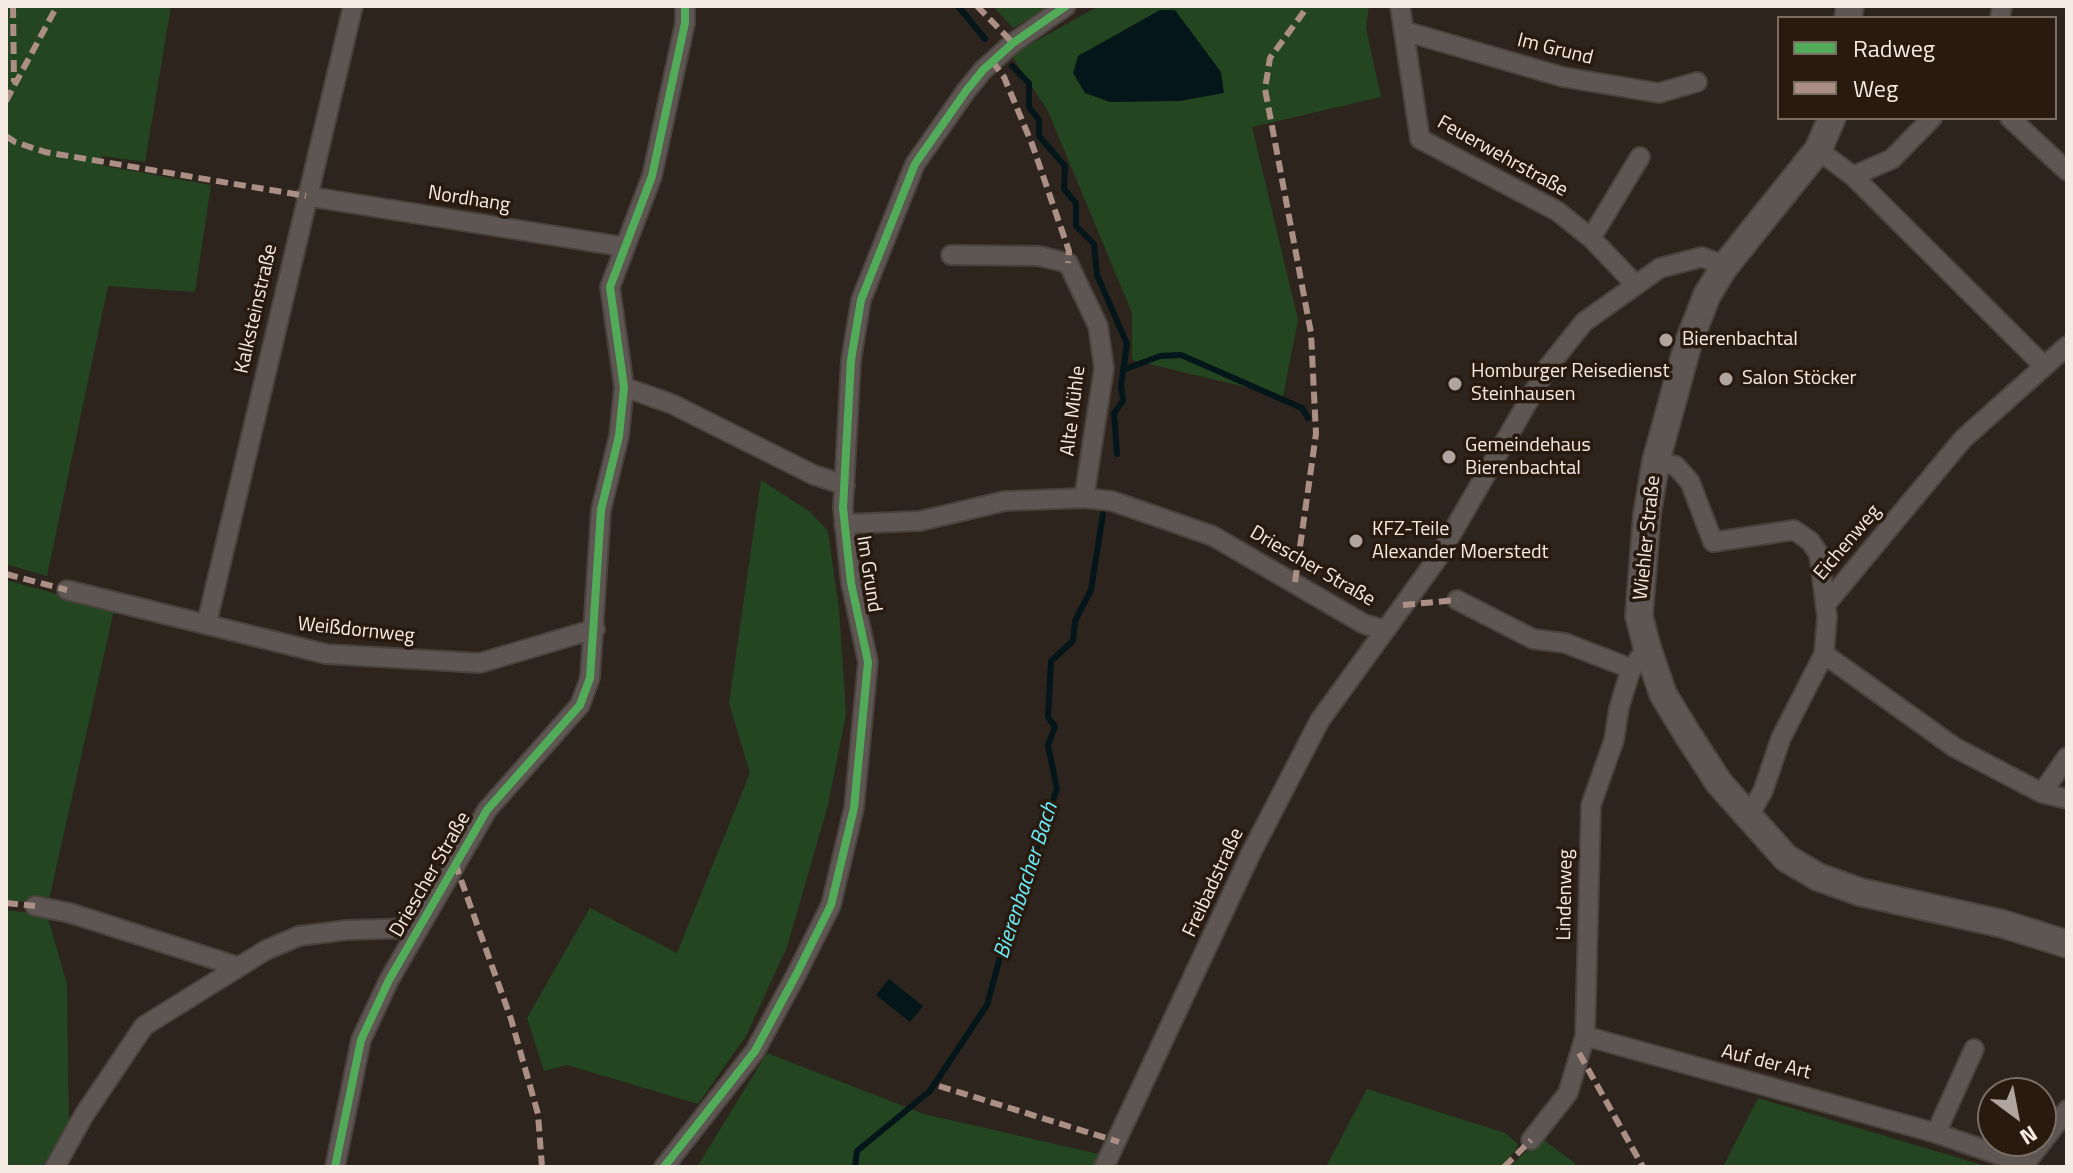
<!DOCTYPE html>
<meta charset="utf-8">
<style>
body{margin:0}
#map{position:relative;width:2073px;height:1173px;overflow:hidden;background:#2d241e;font-family:"Titillium Web",sans-serif}
canvas{display:block}
.frame{position:absolute;inset:0;border:8px solid #f6ebe3;pointer-events:none}
.legend{position:absolute;left:1777px;top:16px;width:280px;height:104px;box-sizing:border-box;background:#281a0f;border:2px solid #7a6e64;margin:0;padding:10px 14px;list-style:none;font-size:24px;color:#f6ebe3}
.legend li{display:flex;align-items:center;gap:16px;height:40px}
.legend b{width:40px;border:2px solid #7a6e64}
.north{position:absolute;left:1977px;top:1077px;width:80px;height:80px;box-sizing:border-box;background:#281a0f;border:2px solid #7a6e64;border-radius:50%;rotate:148deg;font-size:22px;font-weight:700;line-height:32px;text-align:center;color:#f6ebe3}
.north::after{content:'';display:block;margin:auto;width:28px;height:36px;background:#b0a59e;clip-path:polygon(50% 0,100% 100%,50% 72%,0 100%)}
</style>
<div id="map">
<canvas width="2073" height="1173"></canvas>
<div class="frame"></div>
<ul class="legend">
<li><b style="height:10px;background:#51ab58"></b>Radweg</li>
<li><b style="height:10px;background:#ac8f84"></b>Weg</li>
</ul>
<div class="north">N</div>
</div>
<script>
const ctx = document.querySelector('canvas').getContext('2d');
ctx.lineJoin = 'round';
function paint(path, color) {
  ctx.fillStyle = color;
  ctx.fill(path, 'evenodd');
}
function poly(rows) {
  const path = new Path2D();
  for (const r of rows) {
    path.moveTo(r[0], r[1]);
    for (let i = 2; i < r.length; i += 2) path.lineTo(r[i], r[i + 1]);
  }
  return path;
}
function trace(path, color, width, dash) {
  ctx.strokeStyle = color;
  ctx.lineWidth = width;
  ctx.lineCap = dash ? 'butt' : 'round';
  ctx.setLineDash(dash || []);
  ctx.stroke(path);
}
function label(font, color, halo, rows, align = 'center') {
  ctx.font = font + ' "Titillium Web",sans-serif';
  ctx.lineWidth = 7;
  ctx.setLineDash([]);
  ctx.textBaseline = 'middle';
  ctx.strokeStyle = halo;
  ctx.fillStyle = color;
  for (const [text, x, y, turn = 0] of rows) {
    ctx.save();
    ctx.translate(x, y);
    ctx.rotate((+turn || 0) * Math.PI / 180);
    ctx.textAlign = isNaN(turn) ? turn : align;
    if (halo) ctx.strokeText(text, 0, 0);
    ctx.fillText(text, 0, 0);
    ctx.restore();
  }
}
paint(poly([
 [6,6,171,6,145,162,102,156,100,165,211,185,195,292,108,286,47,576,6,564],
 [993,6,1051,6,1013,28],
 [1099,6,1369,6,1366,28,1381,97,1252,127,1298,320,1283,396,1132,360,1132,313,1048,111,1011,55],
 [761,480,809,511,828,531,839,610,846,714,828,805,787,947,746,1036,698,1104,567,1065,544,1071,527,1018,590,908,677,953,750,773,729,703],
 [6,580,114,610,48,904,6,900],
 [6,910,47,915,67,984,69,1137,50,1167,6,1167],
 [767,1053,924,1114,1103,1155,1096,1167,697,1167],
 [1367,1089,1505,1133,1518,1144,1516,1150,1500,1167,1326,1167],
 [1758,1098,1989,1167,1723,1167],
 [1538,1139,1545,1141,1580,1167,1510,1167]
]), '#234620');
paint(poly([
 [1160,10,1175,10,1221,72,1224,93,1180,101,1110,102,1085,93,1073,73,1078,56],
 [889,979,923,1006,910,1022,876,995]
]), '#041619');
trace(poly([
 [958,6,985,39],
 [1012,66,1029,83,1029,107,1039,120,1039,136,1065,166,1064,189,1076,203,1076,226,1094,244,1097,275,1127,344,1121,385,1123,401,1114,413,1117,454],
 [1123,370,1160,356,1181,355,1302,408,1308,418],
 [855,1167,857,1151,930,1091,987,1005,1005,939,1057,789,1048,745,1055,727,1048,717,1051,661,1073,641,1075,621,1091,590,1103,514]
]), '#041619', 6);
const street = poly([
 [1400,6,1420,139,1557,211,1591,238,1635,284],
 [2000,18,2002,6],
 [1404,31,1563,77,1659,93,1697,82],
 [2010,118,2067,171],
 [1818,150,1853,176,1892,159,1932,118],
 [1853,176,2044,366],
 [306,196,625,247],
 [1591,238,1640,157],
 [951,255,1039,256,1068,263,1098,326,1104,368,1084,498],
 [624,387,672,404,814,475,845,485],
 [1656,461,1676,466,1690,482,1713,542,1794,530,1810,541,1819,554,1827,617,1824,654,1781,738,1763,791,1748,817],
 [844,524,920,521,1005,501,1084,498,1112,501,1213,536,1364,624,1385,630],
 [67,590,326,654,480,663,595,629],
 [1457,600,1533,639,1565,643,1632,669],
 [1826,604,1963,439,2067,346],
 [207,622,353,6],
 [1824,654,1954,747,2042,793,2067,799],
 [2042,793,2067,757],
 [35,906,70,913,239,967],
 [1585,1036,1936,1133,1974,1049],
 [1936,1133,2025,1164,2067,1110],
 [1531,1140,1568,1093,1585,1036,1591,805,1614,740,1619,708,1630,672,1647,647],
 [55,1167,84,1115,144,1026,266,950,299,936,347,930,417,928],
 [335,1167,361,1040,389,980,487,810,580,705,590,678,601,510,619,436,624,387,610,287,652,176,685,23,685,6],
 [664,1167,755,1051,796,975,831,905,854,808,868,662,851,583,843,508,851,360,861,300,915,164,966,91,983,70,1013,43,1066,6],
 [1104,1167,1252,851,1320,720,1437,559,1548,367,1584,322,1660,268,1702,257,1725,266]
]);
const secondary = poly([
 [1848,18,1850,6],
 [1832,118,1818,150,1725,266,1707,295,1688,344,1656,461,1647,514,1639,616,1647,647,1663,694,1686,732,1719,783,1786,858,1818,877,1860,892,2003,924,2067,944]
]);
trace(street, '#4a423d', 22);
trace(secondary, '#4a423d', 30);
trace(street, '#5d5652', 18);
trace(secondary, '#5d5652', 26);
trace(poly([
 [13,6,14,82],
 [977,6,1013,43],
 [992,61,1004,77,1032,144,1069,251,1068,263],
 [6,101,57,6],
 [6,136,15,142,45,152,306,196],
 [6,574,67,590],
 [1295,582,1316,434,1311,333,1265,89,1270,58,1308,6],
 [1403,605,1457,600],
 [455,863,511,1019,538,1114,542,1167],
 [6,903,35,906],
 [1579,1053,1643,1167],
 [939,1086,1119,1142],
 [1504,1167,1531,1140]
]), '#ac8f84', 6, [12, 6]);
trace(poly([
 [335,1167,361,1040,389,980,487,810,580,705,590,678,601,510,619,436,624,387,610,287,652,176,685,23,685,6],
 [664,1167,755,1051,796,975,831,905,854,808,868,662,851,583,843,508,851,360,861,300,915,164,966,91,983,70,1013,43,1066,6]
]), '#51ab58', 8);
for (const [x, y, r, color] of [
 [1666,340,8,"#b0a59e"],
 [1726,379,8,"#b0a59e"],
 [1455,384,8,"#b0a59e"],
 [1449,457,8,"#b0a59e"],
 [1356,541,8,"#b0a59e"]
]) {
  const dot = new Path2D();
  dot.arc(x, y, r, 0, 2 * Math.PI);
  ctx.fillStyle = color;
  ctx.fill(dot);
  trace(dot, '#281a0f', 3);
}
label('20px', '#f6ebe3', '#281a0f', [
 ["Im Grund",1555,50,14],
 ["Feuerwehrstraße",1502,157,29],
 ["Nordhang",469,200,9],
 ["Kalksteinstraße",257,309,-77],
 ["Alte Mühle",1074,411,-83],
 ["Wiehler Straße",1648,538,-84],
 ["Eichenweg",1848,543,-50],
 ["Driescher Straße",1312,567,30],
 ["Im Grund",868,574,81],
 ["Weißdornweg",356,631,6],
 ["Driescher Straße",431,875,-60],
 ["Freibadstraße",1214,883,-65],
 ["Lindenweg",1566,895,-89],
 ["Auf der Art",1766,1063,14]
]);
label('20px', '#f6ebe3', '#281a0f', [
 ["Bierenbachtal",1682,340],
 ["Homburger Reisedienst",1471,372],
 ["Steinhausen",1471,395],
 ["Salon Stöcker",1742,379],
 ["Gemeindehaus",1465,446],
 ["Bierenbachtal",1465,469],
 ["KFZ-Teile",1372,530],
 ["Alexander Moerstedt",1372,553]
], 'left');
label('italic 22px', '#6aecfa', '#281a0f', [
 ["Bierenbacher Bach",1027,881,-72]
]);
</script>
